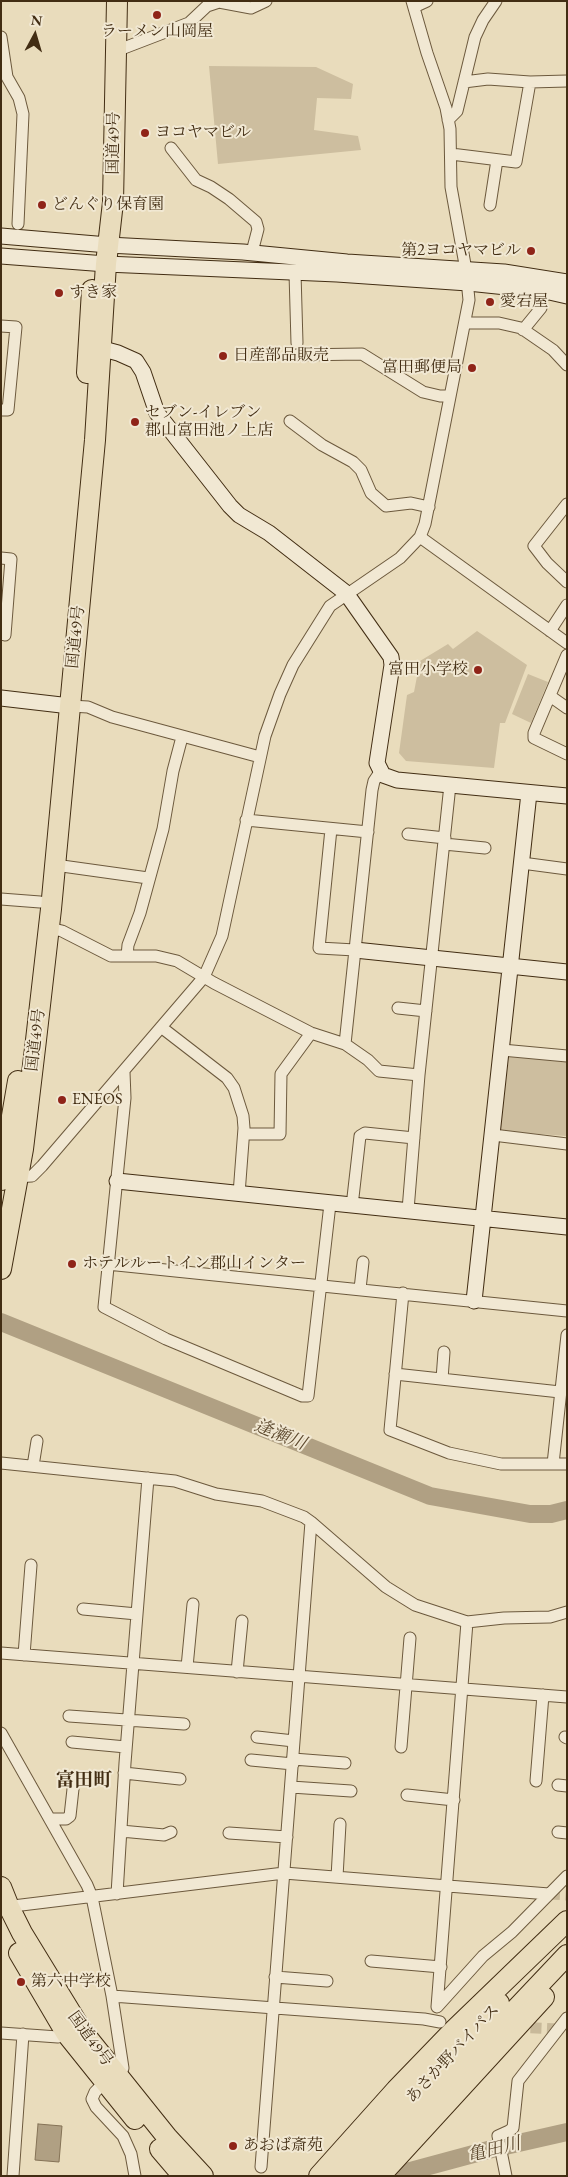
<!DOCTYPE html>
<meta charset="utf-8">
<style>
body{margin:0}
#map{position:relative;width:568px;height:2177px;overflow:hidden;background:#e9dcbc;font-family:"EB Garamond",serif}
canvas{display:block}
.frame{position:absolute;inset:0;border:2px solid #422d13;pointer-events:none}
.north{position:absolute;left:10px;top:10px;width:50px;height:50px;-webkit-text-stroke:4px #f1e8d3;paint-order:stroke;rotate:6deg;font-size:14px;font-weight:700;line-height:20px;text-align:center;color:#422d13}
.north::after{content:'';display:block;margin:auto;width:18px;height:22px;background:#422d13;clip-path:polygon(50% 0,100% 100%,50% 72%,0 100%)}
</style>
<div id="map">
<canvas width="568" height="2177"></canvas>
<div class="frame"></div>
<div class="north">N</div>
</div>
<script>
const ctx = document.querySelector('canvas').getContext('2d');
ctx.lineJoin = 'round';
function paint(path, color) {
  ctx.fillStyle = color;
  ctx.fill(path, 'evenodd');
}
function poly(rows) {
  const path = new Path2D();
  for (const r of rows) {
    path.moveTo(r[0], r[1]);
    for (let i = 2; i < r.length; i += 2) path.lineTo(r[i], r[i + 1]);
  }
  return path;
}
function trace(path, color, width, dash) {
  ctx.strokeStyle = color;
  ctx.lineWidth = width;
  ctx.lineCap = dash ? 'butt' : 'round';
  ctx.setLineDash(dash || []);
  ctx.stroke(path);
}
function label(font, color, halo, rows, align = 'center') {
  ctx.font = font + ' "EB Garamond","Noto Serif JP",serif';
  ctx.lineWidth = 4;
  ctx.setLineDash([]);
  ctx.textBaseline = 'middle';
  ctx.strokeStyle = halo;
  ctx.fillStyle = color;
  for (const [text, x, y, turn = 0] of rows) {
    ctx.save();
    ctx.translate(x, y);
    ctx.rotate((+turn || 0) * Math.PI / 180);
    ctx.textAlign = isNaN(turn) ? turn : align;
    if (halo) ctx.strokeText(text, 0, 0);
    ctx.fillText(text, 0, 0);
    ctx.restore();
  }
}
paint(poly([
 [209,66,316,67,353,84,351,99,317,98,314,130,358,136,361,150,218,164],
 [477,631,527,665,505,723,500,723,494,768,406,761,399,753,407,695,414,692,420,661,448,644,453,649],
 [528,674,548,682,531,723,512,714],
 [509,1057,567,1060,566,1136,500,1131]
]), '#cdbe9f');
const water = poly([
 [38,2124,62,2126,59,2162,35,2160,38,2124]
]);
paint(water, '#b0a083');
trace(water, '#847256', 1);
trace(poly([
 [1,1322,430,1496,530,1514,551,1514,567,1510],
 [392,2176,492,2149,567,2132]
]), '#b0a083', 18);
trace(poly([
 [549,1894,567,1895],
 [514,2027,558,2029]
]), '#c8b99a', 11, [11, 5.5]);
const street = poly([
 [414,7,427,1],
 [1,37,7,77,19,98,23,114,18,224],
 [116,51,189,23,207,6,219,2,251,8,266,1],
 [464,82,488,79,530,82,567,81],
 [448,120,457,111,475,37,483,20,496,1],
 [171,148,196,180,211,187,229,199,256,222,258,229,252,252],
 [451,154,516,162,530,82],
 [490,205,497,160],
 [295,273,297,343],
 [465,323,499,323,521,328,553,350,567,365],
 [1,326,16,327,8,410,1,410],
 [523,330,541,308],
 [296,355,362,354,423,392,440,396,449,396],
 [290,421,322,445,353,462,361,470,371,493,386,506,411,503,429,507],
 [567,504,534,546,547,563,567,582],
 [420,537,567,643],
 [1,558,11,559,5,635,1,634],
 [550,631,567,605],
 [567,655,534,733,534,738,567,754],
 [550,696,567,708],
 [70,706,88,707,112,717,260,757],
 [246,820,368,832],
 [331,829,319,948,355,950],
 [408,834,445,838],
 [444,844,485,848],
 [522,863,567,869],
 [55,865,148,878],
 [1,899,40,902],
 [49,928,62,931,111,956,156,956,177,961,214,983,311,1033,345,1044,368,1060,379,1071,419,1075,408,1210],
 [127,956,128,945,140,913,163,829,173,771,182,737],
 [398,1008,426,1011],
 [161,1027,227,1078,234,1088,243,1116,244,1128,239,1194],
 [345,1044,372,790,374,781,380,772],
 [502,1050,567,1056],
 [124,1072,125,1098,104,1307,166,1339,302,1396,308,1396,330,1204],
 [419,1075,450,785],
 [244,1134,280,1134,281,1074,311,1033],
 [493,1135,567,1144],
 [14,1177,32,1176,42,1166,204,977,222,936,265,736,280,694,293,665,330,606,400,558,420,537,425,524,469,300,466,270,451,187,450,129,446,108,427,53,412,1],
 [352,1206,360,1136,365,1133,414,1138],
 [107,1264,567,1311],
 [360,1289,363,1262],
 [403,1293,390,1430,449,1453,501,1464,553,1464,567,1335],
 [395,1374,560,1392],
 [442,1379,444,1352],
 [1,1463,175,1481,216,1494,262,1501,304,1517,311,1522,261,2167],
 [553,1464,567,1464],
 [33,1466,37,1441],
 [311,1522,386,1587,415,1605,467,1622],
 [83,1609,137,1614],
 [567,1612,550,1617,504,1618,467,1622,437,2007,483,1956,512,1932,567,1876],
 [1,1653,567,1697],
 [24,1655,31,1565],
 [187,1667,193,1604],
 [237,1672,242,1621],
 [69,1716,184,1724],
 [1,1733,87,1885,92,1897,112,1996,123,2068,119,2078],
 [257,1737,294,1741],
 [565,1737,567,1738],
 [72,1742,126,1747],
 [401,1747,410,1638],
 [293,1759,345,1763],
 [251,1760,293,1764],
 [124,1773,180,1779],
 [536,1781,543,1695],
 [558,1785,567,1786],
 [291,1787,351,1791],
 [407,1795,454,1800],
 [50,1819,66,1819,70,1816,74,1780],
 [121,1831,164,1835,171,1832],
 [558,1832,567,1833],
 [229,1833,287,1837],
 [337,1877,340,1824],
 [117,1894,125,1763,148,1478],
 [5,1907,284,1873,549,1894],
 [371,1961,441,1967],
 [275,1977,327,1981],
 [112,1996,424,2019,440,2022],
 [1,2033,58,2037,66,2033],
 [104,2083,95,2092,92,2099,96,2107,123,2136,131,2154,135,2176],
 [13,2176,23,2034],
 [506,2176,498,2136,509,2131,513,2128,518,2081,567,2018]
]);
const secondary = poly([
 [1,236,108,245,243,252,347,262,504,272,567,282],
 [1,256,106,264,337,274,468,283,545,291,567,296],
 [92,346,118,353,136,361,143,372,157,413,230,506,239,515,269,533,346,593,391,657,392,665,377,763,383,775,397,780,567,796],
 [1,698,70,706],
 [355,950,567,972],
 [117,1181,567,1227],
 [474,1301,529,793]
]);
const highway = poly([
 [87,373,92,290],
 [1,1180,18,1081],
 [1,1269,23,1149,36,1040,51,909,95,440,106,264,113,202,117,1],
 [1,1887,9,1907,22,1933,82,2031,167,2137,203,2176],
 [19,1953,66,2033,135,2119],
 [160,2149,183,2176],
 [319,2176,396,2090,453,2031,567,1921],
 [339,2176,499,2003],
 [358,2176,567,1955],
 [380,2176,544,1997]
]);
trace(street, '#6c593d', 13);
trace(secondary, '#422d13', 17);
trace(highway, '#422d13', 22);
trace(street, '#f1e8d3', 11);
trace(secondary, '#f1e8d3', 15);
trace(highway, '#e9dcbc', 20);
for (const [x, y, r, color] of [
 [157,15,5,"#8f2418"],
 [145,133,5,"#8f2418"],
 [42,205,5,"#8f2418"],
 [531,251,5,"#8f2418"],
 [59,293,5,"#8f2418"],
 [490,302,5,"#8f2418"],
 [223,356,5,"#8f2418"],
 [472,368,5,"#8f2418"],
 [135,422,5,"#8f2418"],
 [478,670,5,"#8f2418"],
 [62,1100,5,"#8f2418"],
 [72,1264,5,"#8f2418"],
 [21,1982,5,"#8f2418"],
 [233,2146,5,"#8f2418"]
]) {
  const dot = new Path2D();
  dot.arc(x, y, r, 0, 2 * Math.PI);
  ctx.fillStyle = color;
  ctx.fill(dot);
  trace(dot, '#f1e8d3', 2);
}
label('16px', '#422d13', '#f1e8d3', [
 ["ラーメン山岡屋",157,32,"center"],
 ["ヨコヤマビル",155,133],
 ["どんぐり保育園",52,205],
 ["第2ヨコヤマビル",521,251,"right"],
 ["すき家",69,293],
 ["愛宕屋",500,302],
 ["日産部品販売",233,356],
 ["富田郵便局",462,368,"right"],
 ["セブン-イレブン",145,413],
 ["郡山富田池ノ上店",145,431],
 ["富田小学校",468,670,"right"],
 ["ENEOS",72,1100],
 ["ホテルルートイン郡山インター",82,1264],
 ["第六中学校",31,1982],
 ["あおば斎苑",243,2146]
], 'left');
label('16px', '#422d13', '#f1e8d3', [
 ["国道49号",114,143,-89],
 ["国道49号",76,637,-84],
 ["国道49号",36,1040,-83],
 ["国道49号",90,2039,54],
 ["あさか野バイパス",453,2054,-47]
]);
label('italic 18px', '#5e4a2f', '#f1e8d3', [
 ["逢瀬川",280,1435,22],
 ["亀田川",494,2150,-14]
]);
label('bold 19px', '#422d13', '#f1e8d3', [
 ["富田町",84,1781]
]);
</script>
